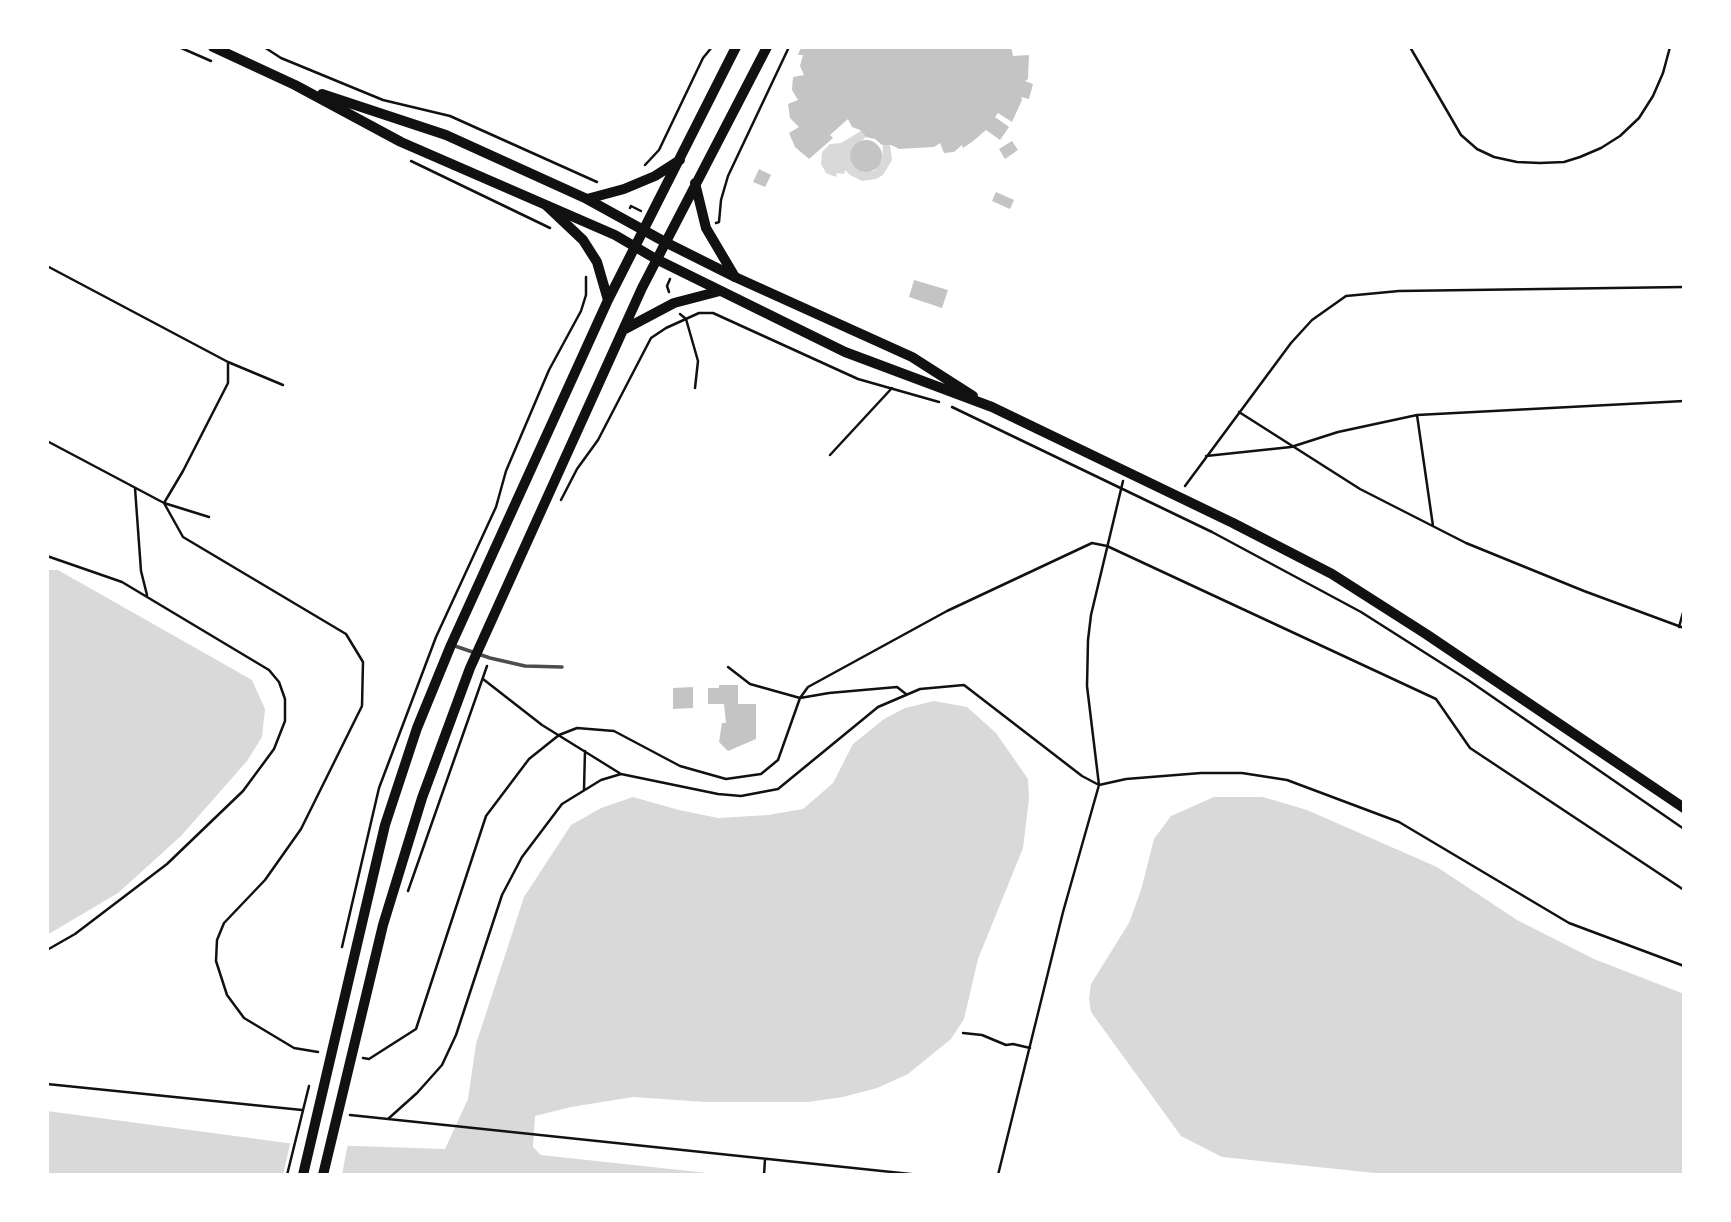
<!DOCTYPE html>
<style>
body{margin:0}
#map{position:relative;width:1731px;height:1222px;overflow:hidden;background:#fff;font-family:Helvetica,sans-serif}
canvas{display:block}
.frame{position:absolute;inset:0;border:49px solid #fff;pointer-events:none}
</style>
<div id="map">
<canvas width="1731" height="1222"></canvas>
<div class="frame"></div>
</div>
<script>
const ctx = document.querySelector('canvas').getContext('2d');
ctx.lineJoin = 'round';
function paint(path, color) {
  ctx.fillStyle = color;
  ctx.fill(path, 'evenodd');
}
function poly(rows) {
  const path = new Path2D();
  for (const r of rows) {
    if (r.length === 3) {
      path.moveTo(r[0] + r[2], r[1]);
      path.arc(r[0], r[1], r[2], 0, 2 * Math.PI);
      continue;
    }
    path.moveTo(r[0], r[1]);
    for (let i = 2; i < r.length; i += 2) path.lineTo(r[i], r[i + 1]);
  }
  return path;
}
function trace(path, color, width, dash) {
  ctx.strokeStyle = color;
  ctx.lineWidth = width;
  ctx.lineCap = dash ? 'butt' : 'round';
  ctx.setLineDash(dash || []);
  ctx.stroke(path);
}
paint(poly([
 [861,131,866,137,852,148,850,156,852,165,863,172,874,171,882,160,883,145,890,145,892,160,883,175,876,179,862,181,850,175,845,170,844,174,837,173,836,177,826,173,821,164,822,152,830,144,841,143],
 [47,570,58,570,252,680,265,709,262,737,247,761,181,836,118,893,47,935],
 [934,701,967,707,996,733,1028,779,1029,799,1023,848,978,959,964,1019,951,1039,908,1074,877,1088,843,1097,808,1102,705,1102,633,1097,571,1107,535,1116,533,1147,541,1155,726,1175,47,1175,47,1111,295,1144,445,1149,468,1099,476,1044,524,897,571,825,601,808,633,797,679,810,718,818,768,815,803,809,833,783,853,744,884,719,905,708],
 [1214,797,1263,797,1307,810,1437,867,1517,920,1594,959,1684,994,1684,1175,1394,1175,1222,1157,1181,1136,1091,1012,1089,999,1091,984,1129,923,1141,890,1154,839,1171,816]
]), '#d9d9d9');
paint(poly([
 [291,1140,348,1143,342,1175,283,1175]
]), '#fff');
paint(poly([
 [801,47,1011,47,1013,56,1029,55,1028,79,1025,81,1033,84,1029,99,1021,97,1022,100,1012,122,998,113,995,117,1009,127,1000,140,986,130,972,142,963,148,962,145,954,152,944,153,940,143,934,147,899,149,891,145,882,145,875,139,866,137,860,130,852,127,848,119,830,135,833,138,809,159,795,147,789,133,799,127,790,118,788,104,798,100,792,90,793,77,804,75,800,66,803,55,798,55],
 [866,156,16],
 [1012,141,1018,150,1005,159,999,149],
 [759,169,771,175,765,187,753,182],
 [996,192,1014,200,1010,209,992,201],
 [914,280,948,290,942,308,909,297],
 [719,685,738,685,738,704,756,704,756,739,728,751,719,742,722,723,726,723,724,704,708,704,708,688,719,688],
 [693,687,693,708,673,709,673,688]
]), '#c4c4c4');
trace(poly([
 [179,47,211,61],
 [264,47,281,58,383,100,450,116,597,182],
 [1410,47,1461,135,1477,149,1494,157,1517,162,1540,163,1564,162,1580,157,1601,148,1620,136,1639,118,1653,96,1663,73,1670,47],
 [411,161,550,228],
 [645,165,659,150,703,58,712,47],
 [630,208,631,206,641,211],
 [716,223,719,222,721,200,728,176,789,47],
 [47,266,228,362,228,383,183,471,164,503,183,537,346,634,363,662,362,706,301,829,265,880,224,923,217,940,216,961,227,995,244,1018,294,1048,318,1052],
 [669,292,667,286,670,279],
 [680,314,686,319,698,361,695,388],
 [228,362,283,385],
 [952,407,1212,532,1361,612,1468,680,1684,829],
 [1239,412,1360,489,1466,543,1584,591,1684,628],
 [1417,415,1433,526],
 [47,441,164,503,209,517],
 [830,455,892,388],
 [1206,456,1291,447,1338,432,1417,415,1684,401],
 [1185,486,1291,343,1312,320,1346,296,1399,291,1684,287],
 [135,488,141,571,147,595],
 [561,500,577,469,598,440,651,338,666,328,699,313,713,313,858,379,939,402],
 [47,556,122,582,269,670,279,682,285,699,285,721,274,749,243,791,167,864,75,934,47,950],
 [1679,627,1684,609],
 [728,667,750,684,800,698,829,693,897,687,906,694],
 [483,679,542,725,621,774,718,794,741,796,778,789,878,707,920,689,964,685,1082,776,1099,785,1126,779,1201,773,1242,773,1287,780,1399,822,1569,923,1684,966],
 [584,789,585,751],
 [408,891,487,666],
 [342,947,379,788,436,637,496,507,506,471,549,370,581,311,586,295,586,277],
 [963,1033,982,1035,1006,1045,1013,1044,1030,1048],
 [363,1058,369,1059,416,1029,486,816,529,759,559,735,577,728,614,731,680,766,726,779,761,774,778,760,800,698,808,687,947,611,1092,543,1107,546,1436,699,1470,748,1684,890],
 [47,1084,302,1110],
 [350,1115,920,1175],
 [388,1119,417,1093,442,1065,456,1035,502,895,522,857,562,804,601,780,621,774],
 [287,1175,309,1086],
 [764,1175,765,1159],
 [998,1175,1063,912,1099,785,1087,686,1088,640,1091,615,1123,481]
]), '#111', 2.5);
trace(poly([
 [455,646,490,658,525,666,562,667]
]), '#4c4c4c', 3.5);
trace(poly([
 [213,47,295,85,401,142,615,235,656,259,845,352,992,407,1233,523,1332,574,1426,634,1684,808],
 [322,94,446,135,587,199,665,242,735,277,912,357,973,396]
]), '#111', 10);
trace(poly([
 [695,183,706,228,735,277],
 [587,199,624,189,655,176,680,160],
 [547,206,583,240,597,262,608,300],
 [625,329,674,303,720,291],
 [303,1175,385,825,417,728,451,645,608,300,736,47],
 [323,1175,383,925,422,798,470,668,642,288,767,47]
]), '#111', 10);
</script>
